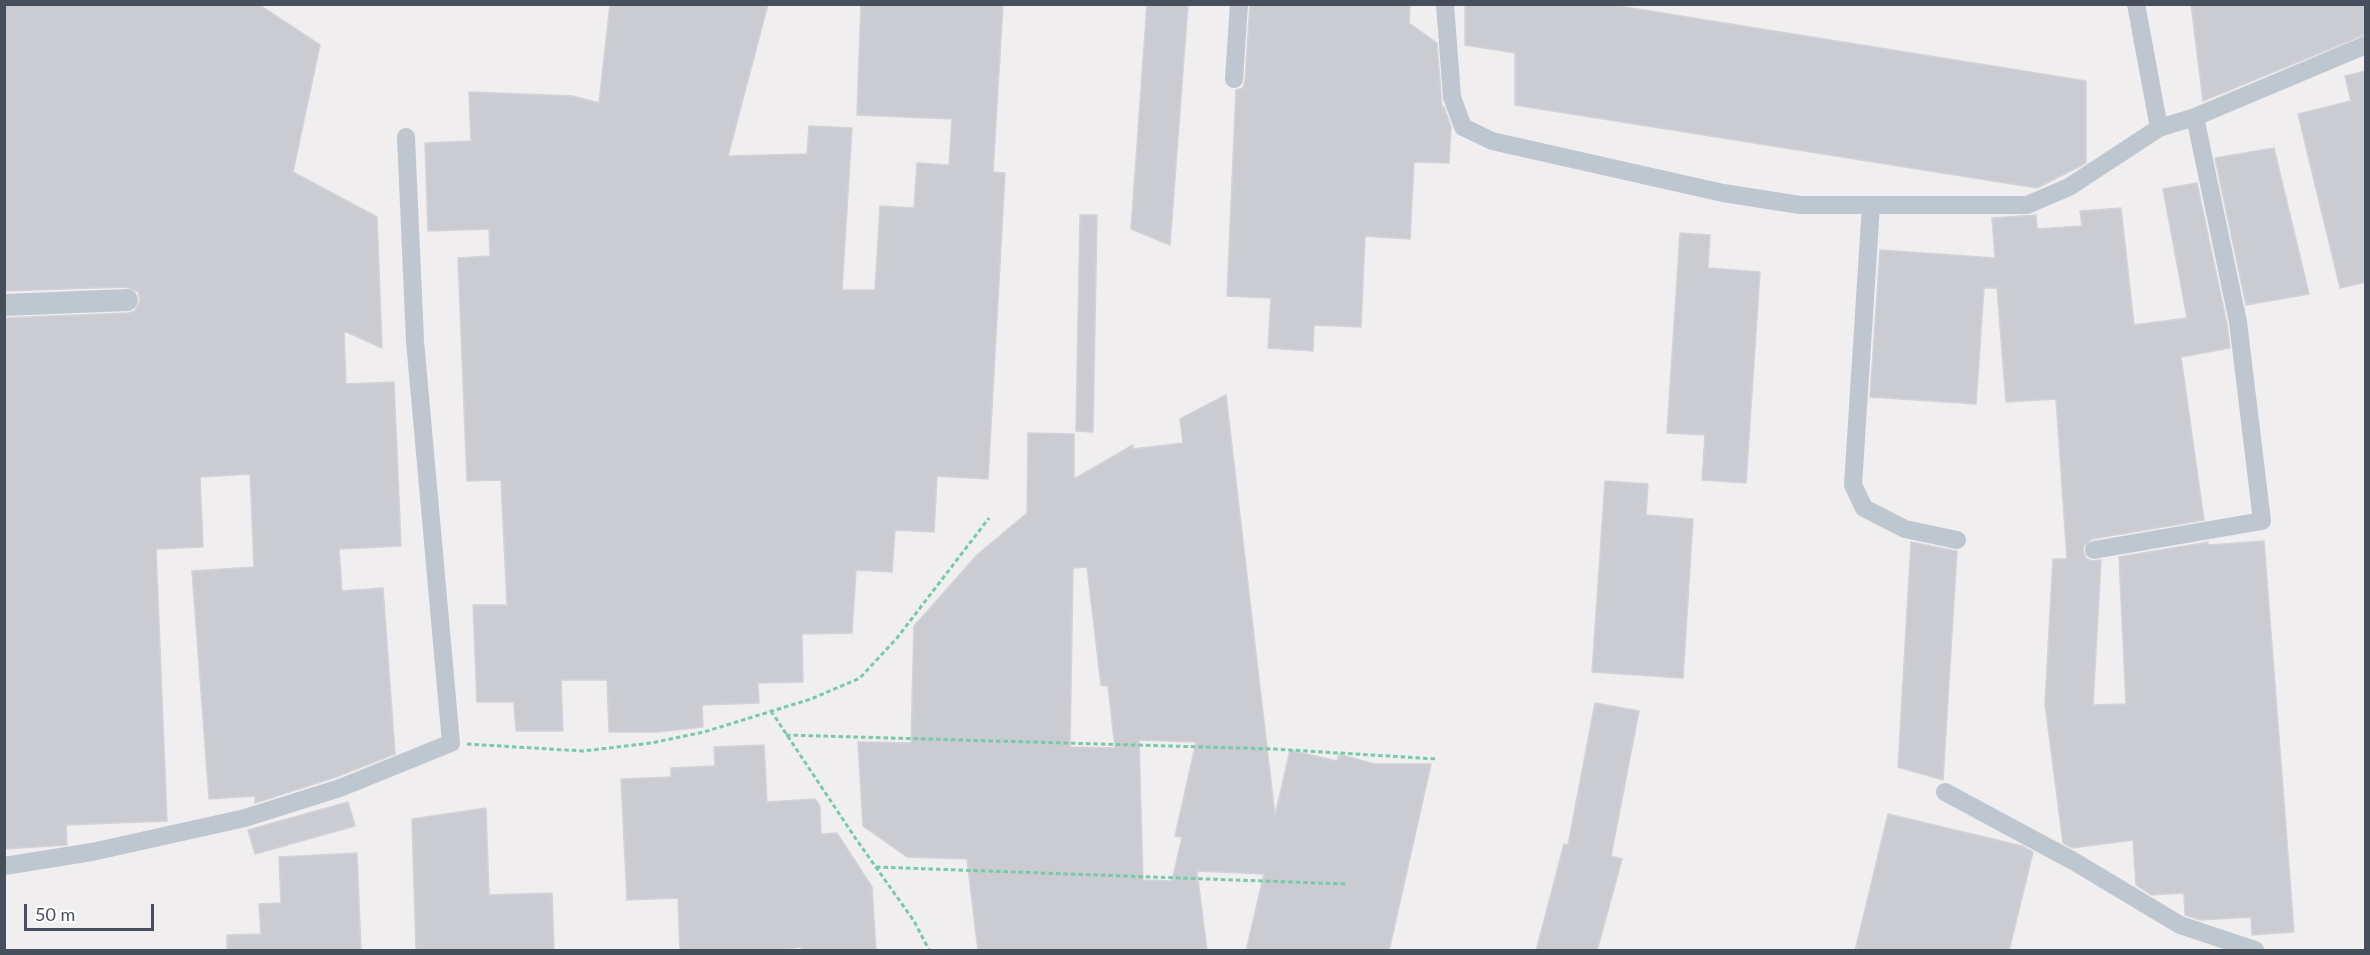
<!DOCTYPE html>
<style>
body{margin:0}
#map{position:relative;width:2370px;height:955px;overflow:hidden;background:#f0eeee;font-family:Lato,sans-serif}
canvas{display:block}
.frame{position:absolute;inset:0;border:6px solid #464f5b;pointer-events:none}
.scale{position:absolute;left:24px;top:904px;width:130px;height:27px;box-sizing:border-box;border:3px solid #464f5b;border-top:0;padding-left:8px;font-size:18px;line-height:21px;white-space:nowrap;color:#464f5b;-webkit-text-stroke:4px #fff;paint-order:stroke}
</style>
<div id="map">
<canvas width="2370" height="955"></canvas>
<div class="frame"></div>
<div class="scale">50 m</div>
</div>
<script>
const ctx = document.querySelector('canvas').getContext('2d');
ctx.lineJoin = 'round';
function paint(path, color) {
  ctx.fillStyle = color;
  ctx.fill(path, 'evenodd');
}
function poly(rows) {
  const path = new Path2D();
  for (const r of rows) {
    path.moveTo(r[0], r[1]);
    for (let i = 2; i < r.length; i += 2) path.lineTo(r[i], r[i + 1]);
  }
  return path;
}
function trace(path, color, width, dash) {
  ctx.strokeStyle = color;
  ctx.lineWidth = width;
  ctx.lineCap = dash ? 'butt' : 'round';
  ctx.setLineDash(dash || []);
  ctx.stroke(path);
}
const building = poly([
 [4,4,258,4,320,45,293,172,377,217,382,348,344,331,346,384,394,382,401,546,339,549,342,591,383,588,395,754,336,777,255,803,255,796,209,799,192,571,254,567,250,474,200,477,203,547,156,549,167,821,66,825,67,845,4,849,4,318,128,313,135,311,140,300,138,292,126,287,4,291,4,4],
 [610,4,768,4,728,156,807,154,809,126,852,128,842,290,875,290,880,206,914,208,917,163,949,165,952,119,857,115,861,4,1003,4,993,172,1005,173,988,479,937,476,934,532,895,530,892,572,856,570,852,633,802,634,803,682,758,683,759,703,702,705,703,727,657,732,609,732,607,680,561,680,563,731,516,731,514,702,477,702,473,605,507,605,501,480,467,481,458,258,490,256,489,229,428,231,425,143,471,141,469,92,573,96,599,103,610,4],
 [1147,4,1188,4,1170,245,1131,229,1147,4],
 [1250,4,1410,4,1409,23,1437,43,1442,107,1444,107,1451,127,1449,163,1414,162,1410,239,1365,236,1361,327,1314,325,1313,351,1268,348,1271,298,1227,296,1236,90,1243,88,1245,80,1250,4],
 [1465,4,1606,4,2086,81,2086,163,2037,188,1515,105,1515,53,1465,45,1465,4],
 [2191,4,2366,4,2366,34,2203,101,2191,4],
 [2366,71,2366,282,2340,288,2298,114,2351,101,2345,76,2366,71],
 [2274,148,2309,294,2246,305,2215,158,2274,148],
 [2197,183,2227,324,2230,348,2181,357,2204,520,2092,539,2084,546,2083,551,2086,558,2091,561,2101,560,2093,705,2126,704,2119,557,2208,542,2208,545,2264,541,2294,932,2252,935,2251,917,2200,920,2185,915,2184,893,2151,895,2136,885,2133,840,2072,848,2063,843,2045,704,2053,559,2067,559,2056,399,2006,402,1997,288,1984,288,1976,404,1870,397,1880,250,1995,258,1992,218,2036,215,2037,229,2082,226,2080,211,2121,208,2134,325,2187,318,2163,189,2197,183],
 [1080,215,1097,215,1093,432,1076,431,1080,215],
 [1680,233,1710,235,1708,268,1760,272,1746,483,1702,480,1705,435,1667,433,1680,233],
 [1226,395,1275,816,1290,750,1337,761,1339,754,1374,764,1431,764,1389,951,1246,951,1264,874,1197,871,1207,951,978,951,967,859,907,857,863,826,858,742,911,743,914,626,977,555,1027,513,1028,433,1074,434,1074,479,1133,445,1133,449,1183,443,1180,419,1226,395],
 [1087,567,1101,685,1108,686,1115,748,1070,747,1073,568,1087,567],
 [1139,740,1196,742,1175,836,1182,837,1172,881,1143,880,1139,740],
 [1605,481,1648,484,1646,515,1693,519,1683,678,1592,672,1605,481],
 [1911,542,1957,551,1943,780,1898,767,1911,542],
 [1595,703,1639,711,1611,856,1622,859,1597,951,1536,951,1564,844,1568,845,1595,703],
 [764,745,767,802,815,799,820,806,821,834,837,833,872,887,876,951,801,951,801,947,776,951,680,951,678,898,627,900,621,779,671,777,671,768,715,766,714,747,764,745],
 [348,802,355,826,255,854,248,830,348,802],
 [486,808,489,895,552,893,554,951,416,951,412,819,486,808],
 [1888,814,2022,846,2033,852,2009,951,1855,951,1888,814],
 [357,853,361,951,227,951,227,935,261,934,259,904,281,903,279,857,357,853]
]);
paint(building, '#cbccd2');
trace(building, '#d2d3d9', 1.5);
trace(poly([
 [771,711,856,839,914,921,929,950],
 [786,735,1274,749,1437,759],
 [467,744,583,751,651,743,704,732,811,699,860,678,897,638,989,518],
 [876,867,1346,884]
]), '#75cba7', 3, [4.5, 3]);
trace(poly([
 [1445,4,1452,97,1463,127,1492,141,1723,193,1800,205,2027,205,2069,187,2159,128,2195,117,2366,45],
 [2136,4,2159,128],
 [1234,79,1239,4],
 [1871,205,1853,485,1864,508,1905,529,1957,540],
 [2094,550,2262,521,2238,322,2195,117],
 [1945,792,2075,862,2180,925,2255,950],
 [4,866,92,852,245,818,340,788,451,743,415,341,406,137]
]), '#bec7d0', 18);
trace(poly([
 [4,305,127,300]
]), '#bec7d0', 22);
</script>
